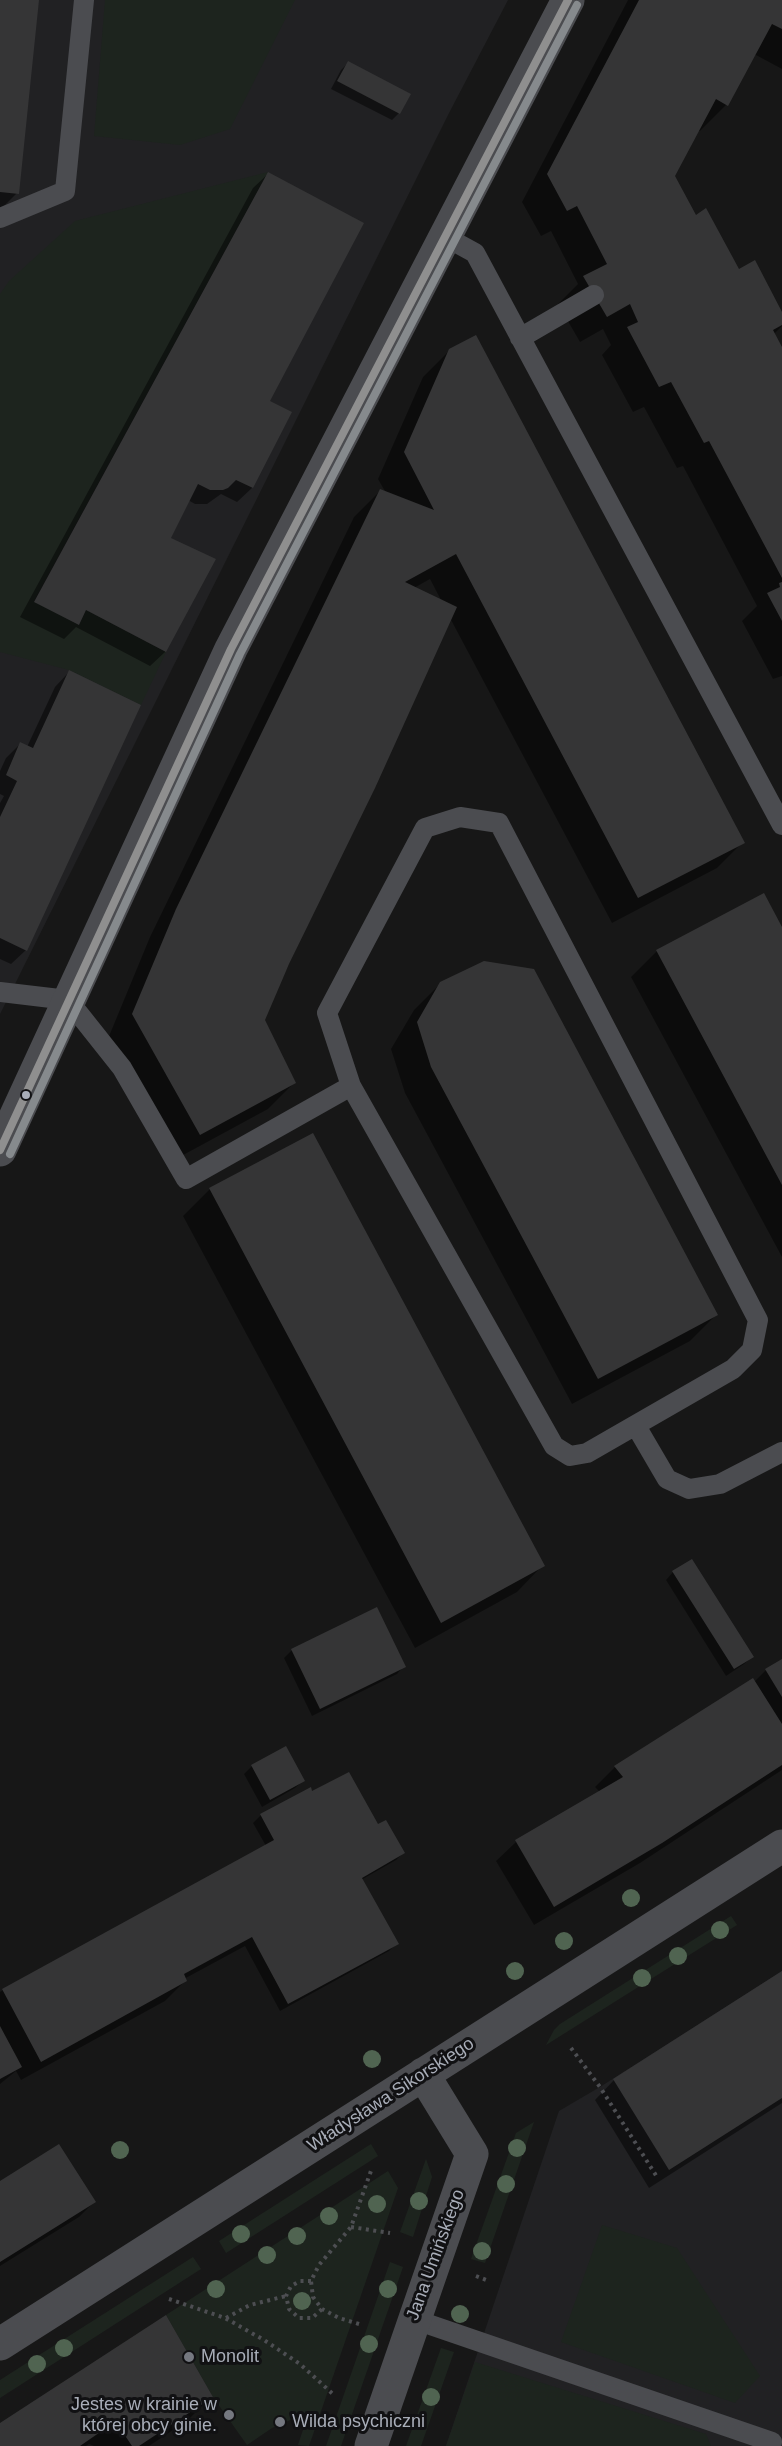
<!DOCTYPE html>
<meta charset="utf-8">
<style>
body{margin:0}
canvas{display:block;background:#171717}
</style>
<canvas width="782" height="2446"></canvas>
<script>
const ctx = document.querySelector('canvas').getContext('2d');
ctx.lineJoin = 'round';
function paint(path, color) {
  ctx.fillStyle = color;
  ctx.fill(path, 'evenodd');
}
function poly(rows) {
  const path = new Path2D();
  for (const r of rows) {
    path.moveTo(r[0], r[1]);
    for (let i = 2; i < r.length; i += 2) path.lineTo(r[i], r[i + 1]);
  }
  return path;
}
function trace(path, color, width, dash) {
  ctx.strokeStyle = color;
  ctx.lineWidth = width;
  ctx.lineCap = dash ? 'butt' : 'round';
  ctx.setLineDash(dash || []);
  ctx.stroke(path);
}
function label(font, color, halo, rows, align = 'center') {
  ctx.font = font + ' Helvetica,sans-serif';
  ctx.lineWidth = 6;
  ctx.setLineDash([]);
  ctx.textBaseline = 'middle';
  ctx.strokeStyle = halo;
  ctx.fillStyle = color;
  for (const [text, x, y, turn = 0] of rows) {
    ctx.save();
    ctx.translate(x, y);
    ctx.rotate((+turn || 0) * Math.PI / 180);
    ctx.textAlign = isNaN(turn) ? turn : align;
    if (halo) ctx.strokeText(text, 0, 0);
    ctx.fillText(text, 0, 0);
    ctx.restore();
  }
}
paint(poly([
 [0,0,508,0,449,113,0,1014],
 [782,1971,782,2446,446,2446,559,2111,600,2087]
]), '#212123');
paint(poly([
 [105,0,295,0,230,129,180,145,94,136],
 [268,172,34,601,79,625,86,610,166,652,141,705,69,670,0,652,0,294,9,281,75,221],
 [731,1916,737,1925,546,2045,554,2030,560,2024],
 [534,2122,485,2263,471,2259,516,2133],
 [371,2144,378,2156,226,2253,219,2241],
 [426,2159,432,2177,413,2237,400,2232],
 [388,2171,398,2188,309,2446,298,2445,309,2412,272,2428,247,2445,213,2397,166,2315],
 [602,2225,677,2248,760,2376,735,2403,561,2342],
 [193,2257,201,2269,0,2398,0,2380],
 [390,2262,403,2267,341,2446,326,2446],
 [441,2348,454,2352,421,2446,406,2446],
 [475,2362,706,2434,711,2446,446,2446]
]), '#1d241e');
paint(poly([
 [0,0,37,0,17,193,0,210],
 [628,0,782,0,782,69,754,54,726,105,700,131,698,130,673,176,695,217,738,271,782,315,782,326,774,334,782,350,782,676,773,679,742,621,757,606,683,466,677,468,644,407,633,412,602,355,611,345,603,329,580,342,558,304,578,284,551,231,541,236,522,202],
 [348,63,399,113,392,120,331,89,341,70],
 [268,174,268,402,290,413,252,488,237,502,221,494,207,504,195,504,188,500,169,538,214,560,165,652,150,666,76,627,64,639,20,617,253,188],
 [450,350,743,842,717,868,612,923,450,618,263,1020,294,1083,268,1109,174,1160,107,1041,150,937,354,517,380,491,386,493,378,479,423,377],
 [430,579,442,602,414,588],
 [69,672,26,950,11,964,0,959,0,803,4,796,0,794,0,771,6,758,20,744,27,747,55,687],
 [782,930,782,1257,631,977,657,951],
 [441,983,716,1315,690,1341,572,1404,405,1093,391,1049,414,1010],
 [313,1135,543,1565,517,1592,415,1648,183,1216,210,1189],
 [673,1572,752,1657,744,1664,726,1676,666,1580],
 [376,1609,404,1666,397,1674,312,1716,284,1658,291,1651],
 [782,1661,782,1770,640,1863,534,1925,496,1861,516,1842,600,1792,595,1787,615,1767,752,1680,754,1682,766,1670],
 [252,1766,303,1781,295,1788,262,1807,244,1774],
 [310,1789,312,1793,378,1826,403,1853,396,1860,361,1880,397,1943,389,1951,280,2011,245,1946,184,1979,185,1981,165,2001,21,2080,16,2071,0,2084,0,1992,3,1990,266,1846,253,1823,261,1815],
 [782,1973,782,2103,649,2188,595,2100,614,2080],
 [0,2183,94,2202,79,2217,0,2266],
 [211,2397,188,2420,149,2446,94,2446,89,2444,86,2446,0,2446,0,2425]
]), '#0007');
paint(poly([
 [0,0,39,0,19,194,0,192],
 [639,0,782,0,782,29,772,24,728,106,716,99,675,176,696,215,706,208,739,269,755,260,782,312,782,325,773,330,782,347,782,578,709,441,704,443,671,382,659,387,627,327,638,322,630,304,607,317,583,276,607,264,577,206,567,211,547,174],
 [348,61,411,94,400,114,337,81],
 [268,172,364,223,270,401,292,412,253,488,236,480,228,488,223,490,210,490,198,484,171,538,216,559,166,652,86,610,79,625,34,602],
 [476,335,745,843,638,898,456,554,405,582,457,607,375,788,289,964,265,1020,296,1083,200,1135,132,1014,176,909,380,489,434,510,404,452,449,349],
 [782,582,782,621,767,593,780,587,779,583],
 [69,670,141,705,27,951,0,938,0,817,17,781,6,775,20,742,33,748],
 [764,893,782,927,782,1185,656,950],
 [484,961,534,969,718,1315,598,1379,431,1067,417,1022,440,982],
 [313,1133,545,1566,441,1623,209,1188],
 [692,1559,754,1657,734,1669,672,1571],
 [377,1607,406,1667,320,1709,291,1649],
 [782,1659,782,1697,765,1669],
 [753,1678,782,1724,782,1765,662,1843,554,1907,515,1840,623,1777,614,1766],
 [286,1746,305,1781,270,1800,251,1765],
 [349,1772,378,1824,386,1820,405,1853,362,1878,399,1944,288,2004,252,1937,184,1974,187,1981,41,2062,2,1989,274,1840,260,1814,311,1787,312,1791],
 [782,1971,782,2098,669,2170,613,2079],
 [0,2026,22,2067,0,2079],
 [59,2144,96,2202,0,2262,0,2181],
 [166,2315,213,2397,139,2446,132,2446,116,2422,107,2420,106,2428,80,2446,0,2446,0,2423]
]), '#353536');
trace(poly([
 [571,2048,600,2087,657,2177],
 [351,2227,390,2233],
 [476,2276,489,2281],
 [311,2281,300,2281,291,2286,286,2296,289,2309,299,2318,312,2318,322,2309],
 [169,2299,225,2318,264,2340,300,2364,334,2395],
 [226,2318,250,2305,286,2296],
 [359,2324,339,2318,322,2309,313,2297,311,2281,319,2265,351,2227,372,2168]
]), '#4d4e52', 4, [3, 4.5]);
trace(poly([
 [0,218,65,191,84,0],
 [444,236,475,253,782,825],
 [520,338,594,295],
 [0,992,68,1000,122,1068,186,1179,351,1086,327,1013,425,828,460,817,499,823,758,1320,752,1350,733,1369,587,1453,570,1456,554,1446,351,1086],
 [636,1426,667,1479,689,1489,720,1484,782,1452],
 [413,2319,772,2442]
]), '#4b4c50', 20);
trace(poly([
 [0,1150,231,649,568,0],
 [0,2344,782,1846],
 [371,2446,472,2154,423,2074]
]), '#4b4c50', 33);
trace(poly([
 [0,1150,231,649,568,0]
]), '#8f8f8f', 8);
trace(poly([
 [10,1154,240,654,577,5]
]), '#868a8d', 8);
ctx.fillStyle = '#506451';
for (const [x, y] of [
 [631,1898],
 [720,1930],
 [564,1941],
 [678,1956],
 [515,1971],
 [642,1978],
 [372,2059],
 [517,2148],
 [120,2150],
 [506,2184],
 [419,2201],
 [377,2204],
 [329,2216],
 [241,2234],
 [297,2236],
 [482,2251],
 [267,2255],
 [216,2289],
 [388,2289],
 [302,2301],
 [460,2314],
 [369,2344],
 [64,2348],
 [37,2364],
 [431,2397]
]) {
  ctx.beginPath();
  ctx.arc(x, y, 9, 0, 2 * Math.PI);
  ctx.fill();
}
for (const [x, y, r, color] of [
 [26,1095,5,"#a8adb8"],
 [189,2357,6,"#757880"],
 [229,2415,6,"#757880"],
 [280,2422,6,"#757880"]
]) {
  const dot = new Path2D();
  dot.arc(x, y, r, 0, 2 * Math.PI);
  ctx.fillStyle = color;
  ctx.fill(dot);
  trace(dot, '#111113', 2);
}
label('18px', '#a8adb8', '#111113', [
 ["Władysława Sikorskiego",391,2095,-33],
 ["Jana Umińskiego",436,2255,-70]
]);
label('18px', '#a8adb8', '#111113', [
 ["Monolit",201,2357],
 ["Jestes w krainie w",217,2405,"right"],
 ["której obcy ginie.",217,2426,"right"],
 ["Wilda psychiczni",292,2422]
], 'left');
</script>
